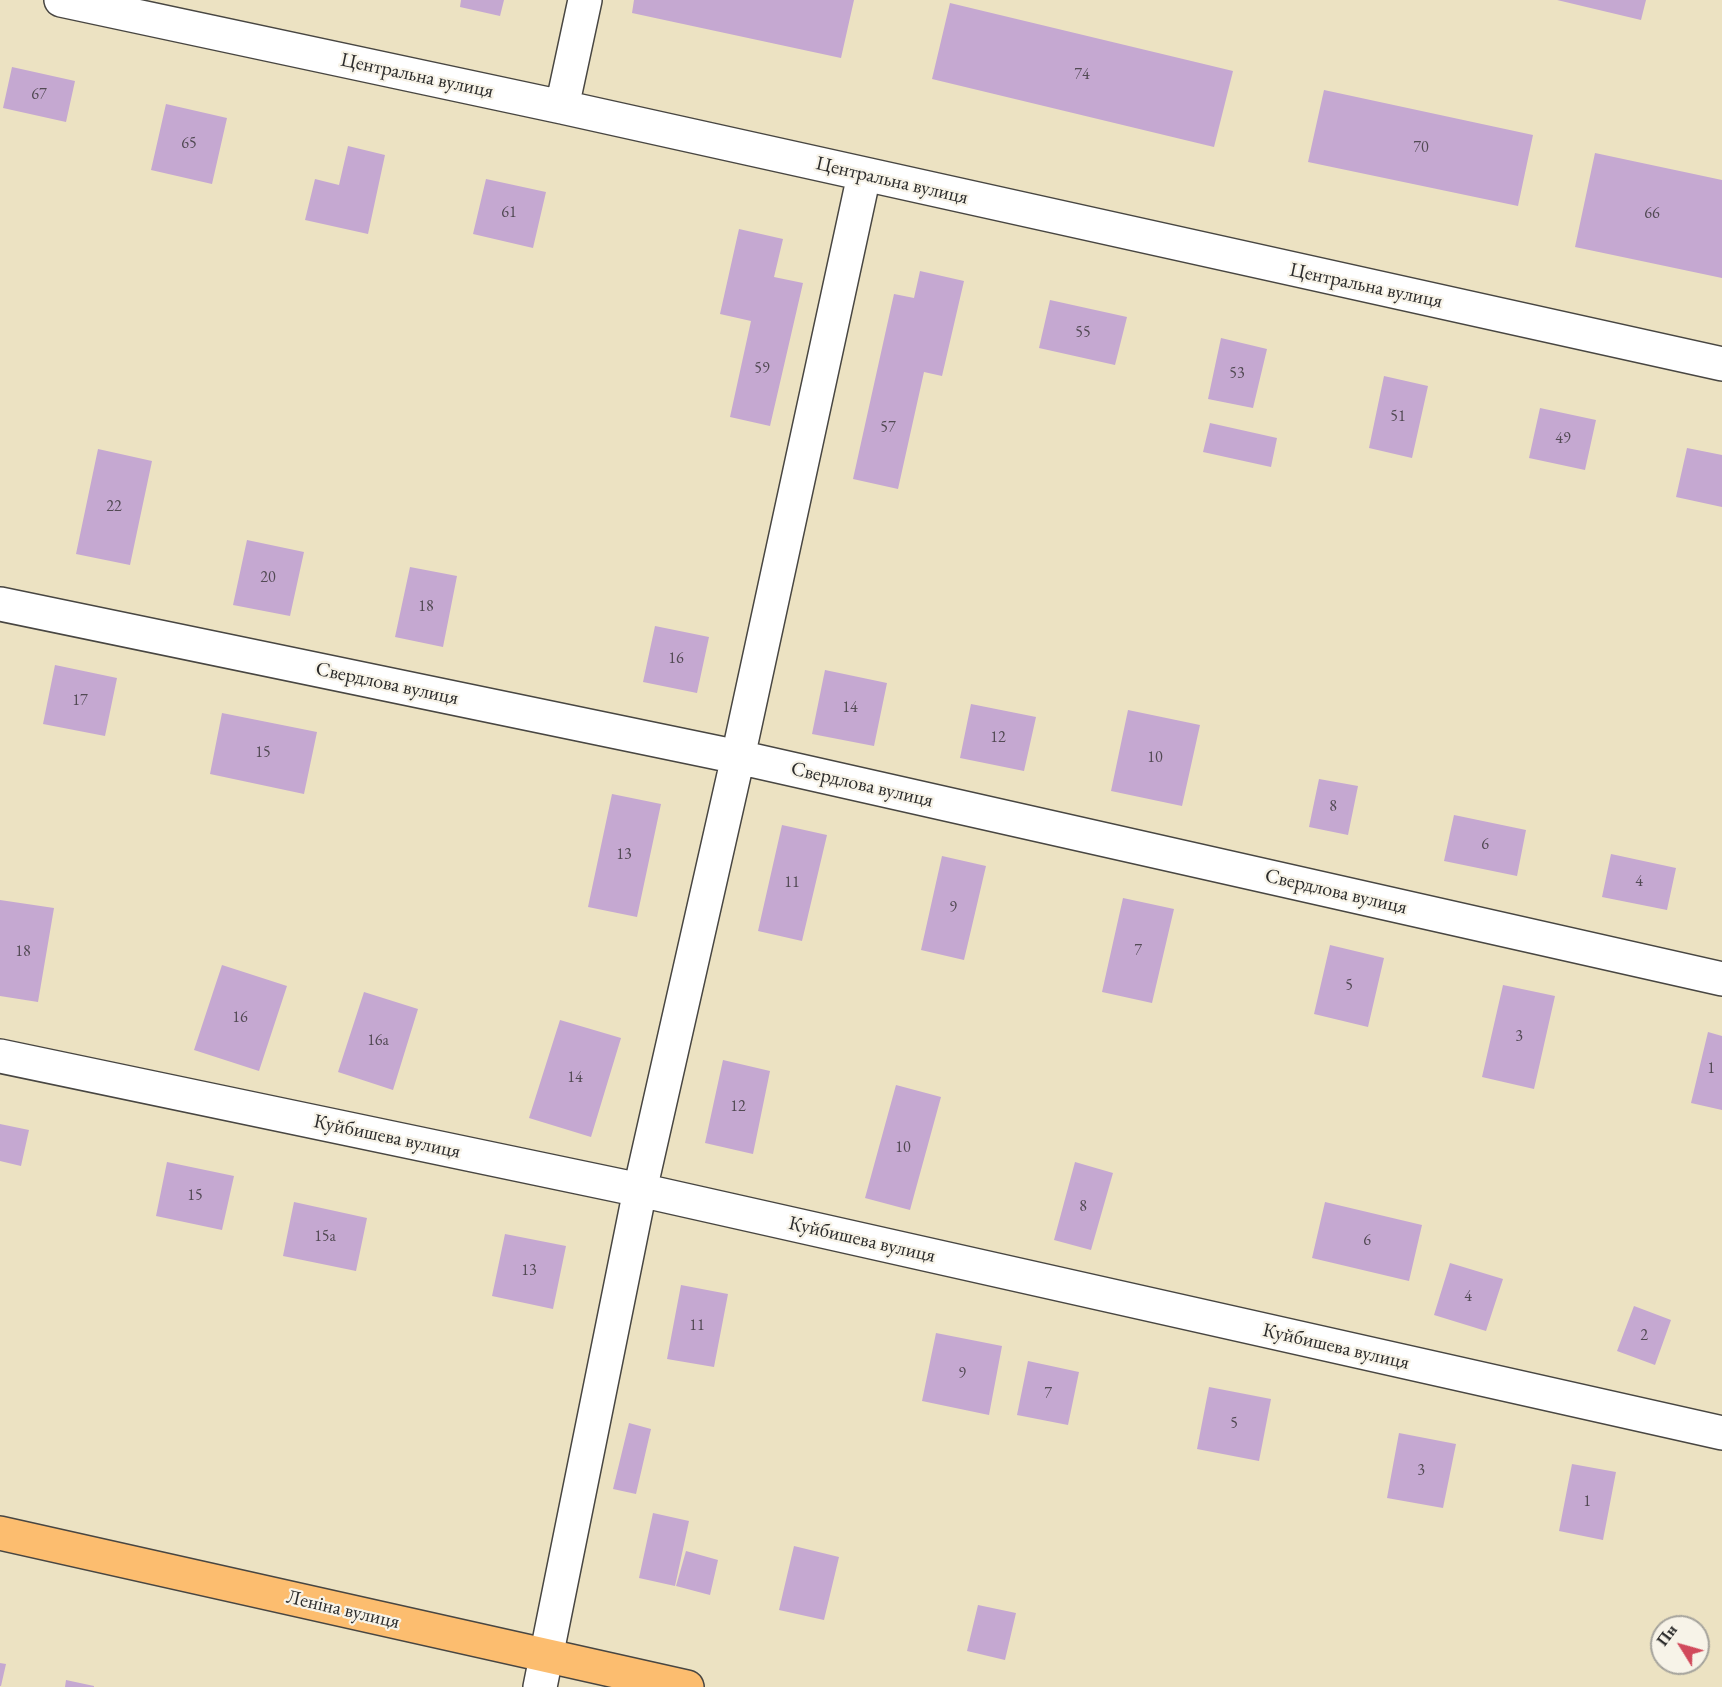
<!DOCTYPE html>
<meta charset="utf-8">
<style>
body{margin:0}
#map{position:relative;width:1722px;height:1687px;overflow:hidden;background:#ece2c2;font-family:"EB Garamond",serif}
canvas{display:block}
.north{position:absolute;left:1650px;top:1615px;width:60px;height:60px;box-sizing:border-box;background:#f7f3e8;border:2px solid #a5a39c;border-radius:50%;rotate:307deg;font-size:16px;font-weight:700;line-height:24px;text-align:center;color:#2b2b2b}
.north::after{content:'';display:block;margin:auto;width:21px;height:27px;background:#d1495b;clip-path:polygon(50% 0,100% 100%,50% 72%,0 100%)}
</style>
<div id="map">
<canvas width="1722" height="1687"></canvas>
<div class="north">Пн</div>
</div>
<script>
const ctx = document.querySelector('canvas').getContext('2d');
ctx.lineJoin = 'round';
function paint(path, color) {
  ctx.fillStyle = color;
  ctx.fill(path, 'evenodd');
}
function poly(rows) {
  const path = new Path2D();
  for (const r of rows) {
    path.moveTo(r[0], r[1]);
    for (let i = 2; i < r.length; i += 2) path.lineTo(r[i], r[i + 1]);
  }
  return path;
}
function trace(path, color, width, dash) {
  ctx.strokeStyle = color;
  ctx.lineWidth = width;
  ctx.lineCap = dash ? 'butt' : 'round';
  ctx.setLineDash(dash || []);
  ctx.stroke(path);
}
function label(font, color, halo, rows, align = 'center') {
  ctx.font = font + ' "EB Garamond",serif';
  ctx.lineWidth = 4.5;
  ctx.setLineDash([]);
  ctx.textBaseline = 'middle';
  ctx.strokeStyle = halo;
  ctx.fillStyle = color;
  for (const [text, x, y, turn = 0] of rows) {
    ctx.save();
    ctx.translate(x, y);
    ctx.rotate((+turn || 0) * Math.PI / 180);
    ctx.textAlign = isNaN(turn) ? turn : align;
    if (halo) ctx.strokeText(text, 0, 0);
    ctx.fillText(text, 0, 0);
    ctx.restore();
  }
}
paint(poly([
 [461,0,504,0,500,16,460,7],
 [634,0,854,0,841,58,632,13],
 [1557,0,1646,0,1641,20],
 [950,3,1233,71,1214,147,932,79],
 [12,67,75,81,66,122,3,108],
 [1324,90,1533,135,1518,206,1308,162],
 [166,104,227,118,212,184,151,170],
 [348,146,385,155,368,234,305,220,315,179,339,185],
 [1595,153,1722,180,1722,278,1575,247],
 [486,179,546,192,533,248,473,234],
 [739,229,783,239,774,277,803,283,770,426,730,417,751,321,720,314],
 [920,271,964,281,942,376,924,372,898,489,853,479,894,294,914,298],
 [1050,300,1127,317,1115,365,1039,348],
 [1221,338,1267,349,1253,408,1208,399],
 [1384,376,1428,386,1412,458,1369,448],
 [1540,408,1596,420,1585,470,1529,458],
 [1210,423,1277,438,1271,467,1203,452],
 [1687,448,1722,455,1722,507,1676,497],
 [98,449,152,461,130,565,76,554],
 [247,540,304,552,290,616,233,605],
 [410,567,457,576,443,647,395,637],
 [655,626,709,637,697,693,643,682],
 [55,665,117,678,105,736,43,724],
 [825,670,887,683,874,746,812,734],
 [971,704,1036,717,1024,771,960,758],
 [1128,710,1200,725,1182,806,1111,791],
 [222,713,317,732,304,794,210,774],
 [1319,779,1358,786,1348,835,1309,827],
 [612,794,661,804,637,917,588,907],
 [1454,815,1526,830,1517,876,1444,861],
 [782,825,827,835,802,941,758,931],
 [1611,854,1676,868,1667,910,1602,897],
 [942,856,986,866,964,960,921,950],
 [1123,898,1174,909,1152,1003,1102,992],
 [0,900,54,908,38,1002,0,996],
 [1330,945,1384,958,1368,1027,1314,1014],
 [222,965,287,986,259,1071,194,1050],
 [1503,985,1555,996,1534,1089,1482,1077],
 [364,992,418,1009,393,1090,338,1072],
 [560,1020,621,1038,591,1137,529,1118],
 [1708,1032,1722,1036,1722,1110,1691,1103],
 [723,1060,770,1071,753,1154,705,1143],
 [896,1085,941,1097,910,1210,865,1198],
 [0,1124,29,1130,21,1166,0,1161],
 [167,1162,234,1176,222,1230,156,1216],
 [1075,1162,1113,1173,1091,1250,1054,1240],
 [294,1202,367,1218,356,1271,283,1256],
 [1325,1202,1422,1225,1409,1281,1312,1258],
 [505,1234,566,1246,553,1309,492,1296],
 [1450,1263,1503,1279,1486,1331,1434,1315],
 [681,1285,728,1294,714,1367,667,1359],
 [1634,1306,1671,1320,1655,1365,1617,1351],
 [936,1333,1002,1346,989,1415,922,1401],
 [1028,1361,1079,1372,1068,1425,1017,1415],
 [1209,1387,1271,1399,1259,1461,1197,1449],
 [629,1423,651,1429,636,1494,613,1489],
 [1399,1433,1456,1444,1443,1508,1387,1498],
 [1572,1464,1616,1472,1603,1540,1559,1531],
 [653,1513,689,1521,675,1586,639,1578],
 [794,1546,839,1557,824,1620,779,1610],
 [686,1551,718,1560,710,1595,676,1586],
 [978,1605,1016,1613,1005,1660,967,1651],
 [0,1663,6,1664,1,1686,0,1686],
 [66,1680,94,1686,94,1687,65,1687]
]), '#c5a8d1');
const minor = poly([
 [61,0,562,107,1722,364],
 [562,107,585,0],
 [0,604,738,757,1722,979],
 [0,1056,640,1190,1722,1433],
 [540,1687,640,1190,738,757,864,175]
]);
const major = poly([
 [0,1533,687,1687]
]);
trace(minor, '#484642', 36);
trace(major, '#484642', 36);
trace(minor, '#fff', 33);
trace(major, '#fcbd6f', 33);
label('16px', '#524a54', null, [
 ["74",1082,75],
 ["67",39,95],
 ["65",189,144],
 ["70",1421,148],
 ["61",509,213],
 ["66",1652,214],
 ["55",1083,333],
 ["59",762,369],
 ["53",1237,374],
 ["51",1398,417],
 ["57",888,428],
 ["49",1563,439],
 ["22",114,507],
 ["20",268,578],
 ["18",426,607],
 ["16",676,659],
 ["17",80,701],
 ["14",850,708],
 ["12",998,738],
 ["15",263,753],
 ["10",1155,758],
 ["8",1333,807],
 ["6",1485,845],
 ["13",624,855],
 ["4",1639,882],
 ["11",792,883],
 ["9",953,908],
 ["7",1138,951],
 ["18",23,952],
 ["5",1349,986],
 ["16",240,1018],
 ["3",1519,1037],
 ["16а",378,1041],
 ["1",1711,1069],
 ["14",575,1078],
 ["12",738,1107],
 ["10",903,1148],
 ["15",195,1196],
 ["8",1083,1207],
 ["15а",325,1237],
 ["6",1367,1241],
 ["13",529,1271],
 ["4",1468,1297],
 ["11",697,1326],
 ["2",1644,1336],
 ["9",962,1374],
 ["7",1048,1394],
 ["5",1234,1424],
 ["3",1421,1471],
 ["1",1587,1502]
]);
label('20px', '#2b2b2b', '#f7f3e8', [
 ["Центральна вулиця",417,76,12],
 ["Центральна вулиця",892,181,13],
 ["Центральна вулиця",1366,286,12],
 ["Свердлова вулиця",387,684,12],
 ["Свердлова вулиця",862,785,13],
 ["Свердлова вулиця",1336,892,13],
 ["Куйбишева вулиця",387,1137,12],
 ["Куйбишева вулиця",862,1240,13],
 ["Куйбишева вулиця",1336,1347,13],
 ["Леніна вулиця",343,1610,13]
]);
</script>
